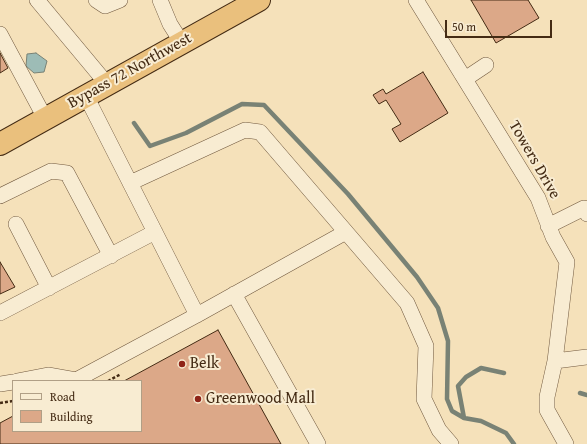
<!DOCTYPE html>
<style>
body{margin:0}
#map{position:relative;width:587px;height:444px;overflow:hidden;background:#f5e1ba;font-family:"Gentium Book Plus",serif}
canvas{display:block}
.legend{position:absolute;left:12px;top:380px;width:130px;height:52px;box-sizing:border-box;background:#f8ecd2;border:1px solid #b09f86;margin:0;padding:5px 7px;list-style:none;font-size:12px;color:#442b14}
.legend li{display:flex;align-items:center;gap:8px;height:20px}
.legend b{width:20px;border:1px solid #b09f86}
.scale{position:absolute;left:445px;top:20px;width:107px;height:18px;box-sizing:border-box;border:2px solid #442b14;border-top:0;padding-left:5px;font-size:12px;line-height:14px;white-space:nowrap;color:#442b14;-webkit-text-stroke:3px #f8ecd2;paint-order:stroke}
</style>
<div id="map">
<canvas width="587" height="444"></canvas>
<ul class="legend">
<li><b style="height:5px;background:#f8ecd2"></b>Road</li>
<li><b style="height:11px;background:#dca888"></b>Building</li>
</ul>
<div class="scale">50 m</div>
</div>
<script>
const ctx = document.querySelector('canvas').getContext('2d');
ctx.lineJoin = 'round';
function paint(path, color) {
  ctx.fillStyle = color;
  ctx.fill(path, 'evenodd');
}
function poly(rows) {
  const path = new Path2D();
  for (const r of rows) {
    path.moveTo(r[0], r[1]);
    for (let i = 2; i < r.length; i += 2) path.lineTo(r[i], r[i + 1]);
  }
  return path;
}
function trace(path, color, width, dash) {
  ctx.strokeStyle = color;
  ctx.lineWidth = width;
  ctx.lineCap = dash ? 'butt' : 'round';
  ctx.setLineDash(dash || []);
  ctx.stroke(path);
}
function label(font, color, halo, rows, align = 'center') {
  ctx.font = font + ' "Gentium Book Plus",serif';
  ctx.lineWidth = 4;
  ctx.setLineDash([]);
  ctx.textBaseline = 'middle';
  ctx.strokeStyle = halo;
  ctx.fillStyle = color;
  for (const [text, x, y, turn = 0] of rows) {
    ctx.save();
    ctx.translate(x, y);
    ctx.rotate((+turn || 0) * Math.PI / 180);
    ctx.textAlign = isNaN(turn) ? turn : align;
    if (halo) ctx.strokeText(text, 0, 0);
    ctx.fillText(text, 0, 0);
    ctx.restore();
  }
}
const water = poly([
 [36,53,47,61,44,72,34,73,26,66,27,54,36,53]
]);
paint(water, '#9dbcb6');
trace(water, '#798275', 1);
trace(poly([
 [134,123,150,146,186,133,242,104,264,105,348,194,417,277,438,308,448,341,447,399,452,411,464,418,481,421,506,433,514,444],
 [580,393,587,395],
 [464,418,458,386,466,377,481,368,504,373]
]), '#798275', 4.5);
const building = poly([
 [471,0,528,0,539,18,496,43,471,0],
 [0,53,8,68,0,73,0,53],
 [423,72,448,113,400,142,392,129,401,124,386,100,379,104,373,95,383,89,386,94,423,72],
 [0,262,15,287,0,294,0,262],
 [218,330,281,444,0,444,0,423,13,416,13,431,141,431,141,381,124,381,218,330]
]);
paint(building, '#dca888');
trace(building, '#442b14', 1);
const minor = poly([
 [37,0,107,84],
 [96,0,105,6,120,0],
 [160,0,170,24,182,43],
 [416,0,538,198,553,237,567,262,555,361,547,397,547,410,566,444],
 [0,34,45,118],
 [465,79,486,65],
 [86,96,197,315,346,232,407,303,426,346,424,399,439,430,451,444],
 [130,183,245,130,260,132,346,232],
 [0,196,51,171,67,173,111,256],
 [16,224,49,288],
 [548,226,584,208,587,214],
 [234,294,318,444],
 [0,313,155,232],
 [555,361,587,357],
 [17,381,48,375,76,380,197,315],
 [0,384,13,382]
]);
const highway = poly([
 [0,144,259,0]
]);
trace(minor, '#70583e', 16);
trace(highway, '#442b14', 24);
trace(poly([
 [108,381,121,374],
 [0,403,13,401]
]), '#442b14', 2.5, [3, 2]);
trace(minor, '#f8ecd2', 15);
trace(highway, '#eac07d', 22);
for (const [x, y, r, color] of [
 [182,364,4,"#8f2418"],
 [198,399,4,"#8f2418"]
]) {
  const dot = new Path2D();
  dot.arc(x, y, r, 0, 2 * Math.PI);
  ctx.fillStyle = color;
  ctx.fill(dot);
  trace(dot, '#f8ecd2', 1.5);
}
label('16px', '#442b14', '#f8ecd2', [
 ["Bypass 72 Northwest",130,71,-29],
 ["Towers Drive",534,160,60]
]);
label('16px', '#442b14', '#f8ecd2', [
 ["Belk",190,364],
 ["Greenwood Mall",206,399]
], 'left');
</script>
